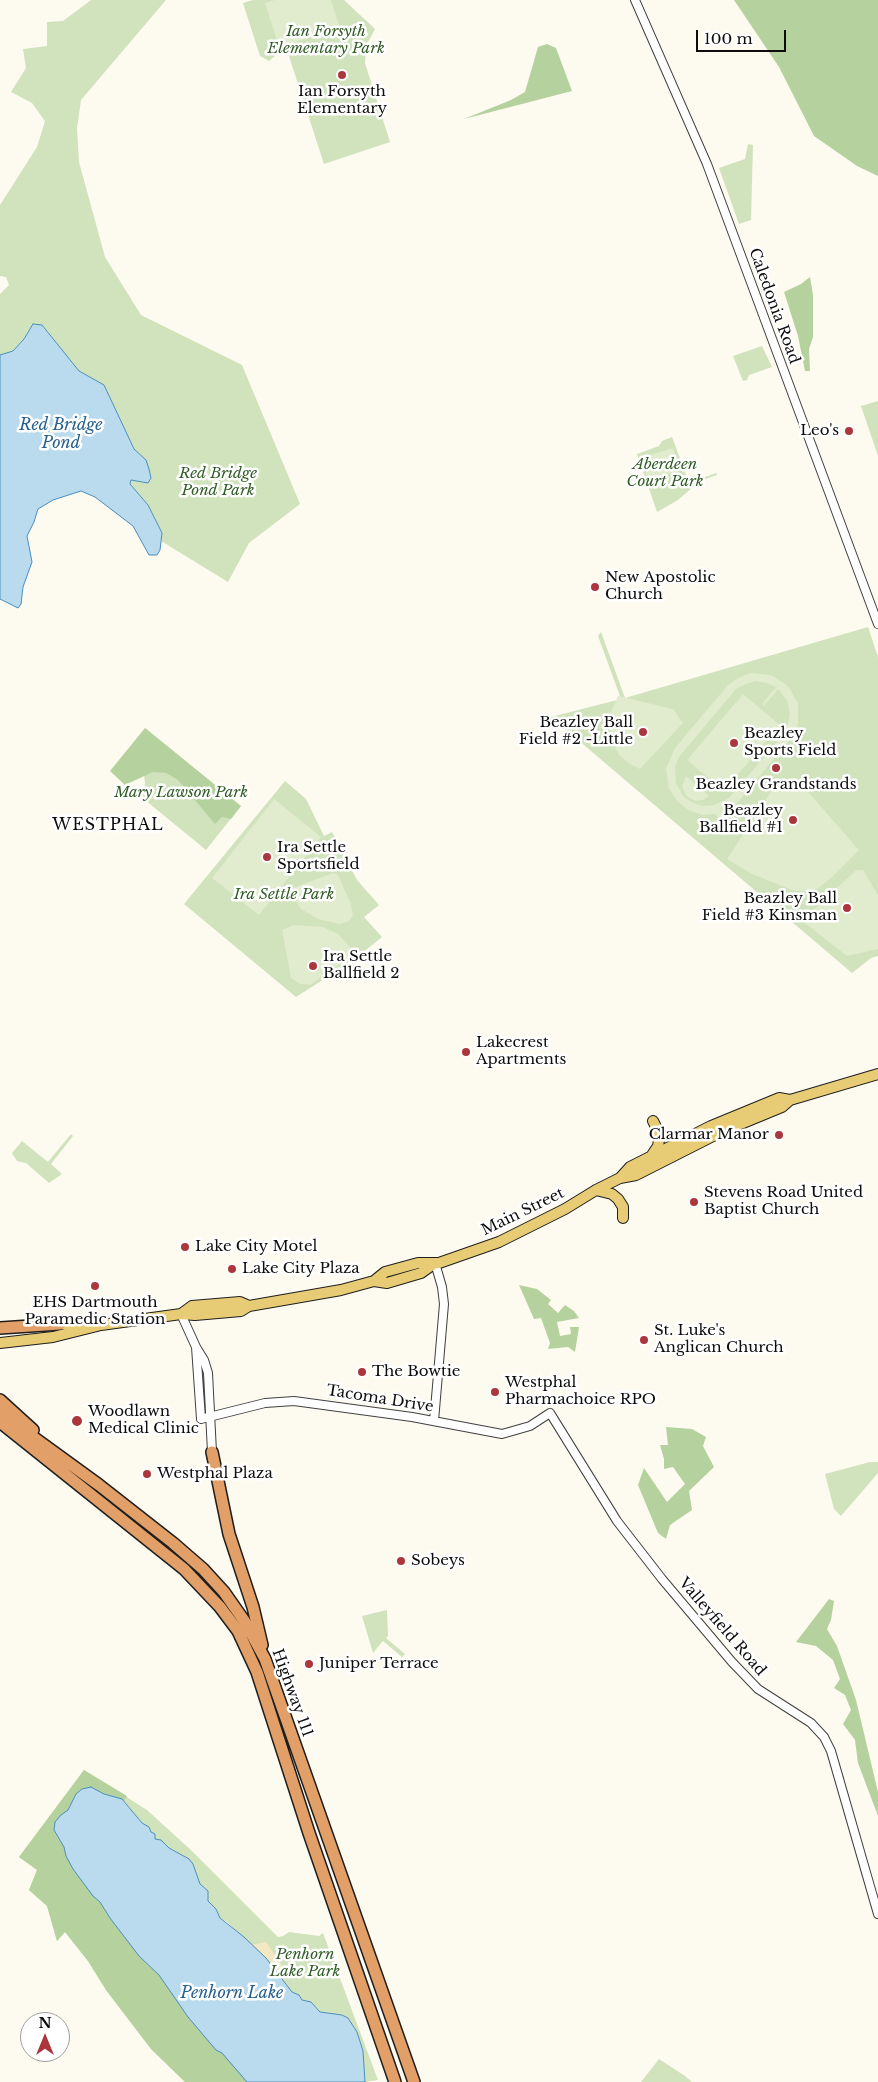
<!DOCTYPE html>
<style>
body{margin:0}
#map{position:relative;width:878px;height:2082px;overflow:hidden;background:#fdfaef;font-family:"Libre Baskerville",serif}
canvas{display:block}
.north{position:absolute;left:20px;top:2012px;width:50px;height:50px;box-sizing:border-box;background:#fff;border:1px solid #9e9e9e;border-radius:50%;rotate:0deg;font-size:14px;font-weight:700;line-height:20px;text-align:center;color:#0d0d0d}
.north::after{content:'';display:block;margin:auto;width:18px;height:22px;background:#ab373c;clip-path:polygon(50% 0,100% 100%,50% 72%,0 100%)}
.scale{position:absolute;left:696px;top:30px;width:90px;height:22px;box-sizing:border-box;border:2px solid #0d0d0d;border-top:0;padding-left:6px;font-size:15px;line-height:18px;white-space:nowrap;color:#0d0d0d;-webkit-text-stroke:4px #fff;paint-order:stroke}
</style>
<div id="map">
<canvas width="878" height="2082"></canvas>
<div class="north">N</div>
<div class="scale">100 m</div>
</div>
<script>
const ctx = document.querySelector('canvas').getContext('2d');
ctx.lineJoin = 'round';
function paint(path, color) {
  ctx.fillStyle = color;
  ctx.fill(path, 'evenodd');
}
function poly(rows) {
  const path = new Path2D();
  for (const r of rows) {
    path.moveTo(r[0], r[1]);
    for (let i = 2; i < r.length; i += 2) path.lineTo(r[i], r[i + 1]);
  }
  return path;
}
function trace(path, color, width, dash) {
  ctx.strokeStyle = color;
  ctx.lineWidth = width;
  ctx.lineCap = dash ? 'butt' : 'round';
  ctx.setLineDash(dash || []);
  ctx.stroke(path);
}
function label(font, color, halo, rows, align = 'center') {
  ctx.font = font + ' "Libre Baskerville",serif';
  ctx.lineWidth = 5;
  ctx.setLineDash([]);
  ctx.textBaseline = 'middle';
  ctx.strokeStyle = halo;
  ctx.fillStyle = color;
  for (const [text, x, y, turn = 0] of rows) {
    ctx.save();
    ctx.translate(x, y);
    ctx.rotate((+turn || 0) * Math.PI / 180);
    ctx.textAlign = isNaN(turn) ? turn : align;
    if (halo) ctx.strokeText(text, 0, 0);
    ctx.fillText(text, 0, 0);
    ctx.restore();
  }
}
paint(poly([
 [91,0,166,0,81,100,77,128,79,162,105,257,141,315,242,365,300,504,249,543,228,582,161,541,162,533,148,505,130,484,131,480,135,481,146,460,134,449,104,385,79,371,41,325,33,324,24,339,13,351,0,355,0,294,9,285,6,277,0,276,0,205,37,147,45,121,32,103,11,92,26,68,23,49,47,46,47,22,63,21],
 [253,0,344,0,375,29,366,46,365,63,390,142,324,164,286,47,269,61,260,56,243,3],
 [748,144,753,145,751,220,739,224,719,168,745,159],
 [762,346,772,367,749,375,747,380,743,381,733,356],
 [878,401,878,456,861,406],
 [672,437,689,483,716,473,717,475,700,481,678,500,657,512,637,454,659,446,662,441],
 [868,627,878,657,878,956,871,958,852,973,551,717,621,699,598,636,601,632,625,698],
 [145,728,241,806,206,850,139,795,144,790,145,783,144,775],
 [285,781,306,799,324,836,332,832,357,880,379,905,364,917,382,937,351,962,296,997,184,904],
 [71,1134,73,1136,51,1164,62,1174,49,1183,26,1163,17,1161,12,1153,22,1141,48,1162],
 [870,1462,878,1462,878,1473,841,1516,834,1509,825,1474],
 [387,1610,388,1636,386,1638,405,1654,402,1657,383,1641,373,1653,362,1616],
 [84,1770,147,1810,193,1852,278,1937,283,1936,289,1932,319,1936,323,1933,378,2080,365,2082,363,2051,357,2032,348,2018,342,2015,320,2012,311,2002,302,2000,299,1995,292,1992,251,1945,227,1922,220,1918,216,1909,208,1901,207,1897,208,1893,200,1884,193,1864,187,1858,169,1848,162,1841,155,1839,155,1834,151,1832,149,1828,142,1823,124,1801,74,1796,247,2082,185,2082,151,2049,106,1990,88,1961,65,1932,57,1941,47,1906,29,1890,37,1870,19,1857],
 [659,2059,685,2076,692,2082,641,2082]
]), '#d0e3bd');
paint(poly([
 [734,0,878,0,878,176,857,166,814,136,779,67],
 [547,44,556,48,572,91,464,119,511,100,525,92,538,47],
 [810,277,813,295,813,337,809,349,810,371,805,371,798,336,784,292,801,284],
 [145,728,241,806,231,819,222,817,215,824,178,780,166,773,153,772,125,785,110,771],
 [519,1285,537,1289,551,1300,548,1304,558,1313,565,1305,574,1311,579,1318,557,1322,560,1336,571,1334,570,1327,579,1327,575,1352,568,1347,548,1349,550,1343,541,1318,534,1319],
 [666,1427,692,1429,706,1437,703,1446,714,1467,689,1491,692,1510,670,1525,666,1539,658,1533,638,1485,644,1468,667,1502,685,1484,673,1467,664,1469,664,1459,660,1445,668,1445],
 [829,1599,834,1601,831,1620,827,1629,837,1646,856,1700,878,1792,878,1816,858,1763,855,1740,843,1724,851,1710,845,1695,834,1688,840,1679,833,1660,816,1646,796,1642],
 [84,1770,127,1796,124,1801,104,1794,91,1787,82,1789,78,1792,68,1810,61,1815,55,1825,56,1834,64,1847,66,1856,73,1869,93,1896,100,1902,110,1918,143,1960,159,1975,188,2017,216,2050,222,2053,242,2074,247,2082,185,2082,151,2049,106,1990,88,1961,65,1932,57,1941,47,1906,29,1890,37,1870,19,1857]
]), '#b5d29e');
paint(poly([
 [266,1942,286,1971,280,1977,268,1960,251,1945]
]), '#f3e8c1');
paint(poly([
 [275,0,331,0,340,28,279,47,265,3],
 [673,448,680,470,648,480,641,458],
 [750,673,771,675,788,686,798,703,798,724,789,741,722,821,715,814,702,815,688,810,677,801,669,789,666,768,675,748,727,686,738,678],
 [756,681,767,683,776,687,762,704,764,706,778,689,787,700,790,715,786,731,729,798,714,805,703,806,693,803,684,797,676,783,675,767,679,757,736,689,746,684],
 [743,694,780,725,724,791,687,760],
 [618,696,673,709,683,723,640,769,630,764,619,755,611,740,610,714],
 [686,776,709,796,703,800,696,801,686,796,682,786],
 [796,778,859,850,830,879,817,889,805,892,792,890,752,874,727,859,773,789,787,779],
 [274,799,321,837,259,915,212,878],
 [856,870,863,870,878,895,878,949,847,956,802,921],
 [333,873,338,875,351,904,353,916,348,922,339,924,318,919,301,909,295,900,293,888],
 [293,925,323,927,338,934,356,953,310,985,300,984,291,978,282,930]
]), '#e1ebcd');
const water = poly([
 [33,324,42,325,79,371,104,385,134,449,146,460,149,469,151,478,148,483,131,480,130,484,148,505,162,533,160,550,157,555,149,555,133,526,95,497,81,491,53,500,38,509,34,522,27,536,32,562,23,587,21,604,18,608,0,599,0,355,13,351,24,339,33,324],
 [91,1787,104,1794,122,1799,142,1823,149,1827,151,1832,155,1834,155,1839,161,1840,169,1848,189,1859,193,1864,200,1884,208,1891,208,1901,216,1909,220,1918,244,1937,266,1958,292,1992,299,1995,302,2000,311,2002,320,2012,342,2015,348,2018,357,2032,363,2051,365,2082,247,2082,222,2053,216,2050,188,2017,159,1975,139,1956,110,1918,100,1902,93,1896,73,1869,66,1856,64,1847,54,1830,55,1822,61,1815,68,1810,76,1794,82,1789,91,1787]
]);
paint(water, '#badaee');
trace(water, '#4a8ebc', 1);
const tertiary = poly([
 [635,0,707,164,878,624],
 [181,1314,196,1347,204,1360,208,1373,212,1452],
 [196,1347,201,1419,265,1403,294,1401,412,1417,502,1434,530,1426,550,1413,617,1521,662,1579,732,1662,758,1689,811,1723,824,1737,831,1751,878,1914],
 [434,1421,444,1304,442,1287,435,1263]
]);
const primary = poly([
 [652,1155,658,1146,659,1140,658,1131,653,1121],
 [620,1178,636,1175,719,1133,782,1107,790,1100,878,1074],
 [596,1190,612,1194,618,1199,623,1207,623,1218],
 [374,1281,385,1272,418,1263,439,1263,499,1242,565,1209,596,1190,620,1178,630,1167,711,1126,779,1098,790,1100],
 [181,1314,192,1306,240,1302,249,1306],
 [53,1324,86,1324],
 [0,1343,53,1337,101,1325,181,1314,195,1315,241,1311,249,1306,341,1290,374,1281,387,1283,421,1273,435,1263]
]);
const motorway = poly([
 [0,1328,60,1324],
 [0,1400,33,1430],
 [0,1413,99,1485,173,1543,203,1569,224,1592,245,1622,265,1659,414,2082],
 [0,1422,184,1569,220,1607,238,1631,257,1672,309,1833,395,2082],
 [212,1452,229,1534,253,1607,262,1645]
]);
trace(tertiary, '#404040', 10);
trace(primary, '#1e1e1e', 12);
trace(motorway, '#1e1e1e', 14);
trace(tertiary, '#fff', 8);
trace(primary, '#e7cc75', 10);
trace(motorway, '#e2a068', 11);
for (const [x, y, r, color] of [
 [342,75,5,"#ab373c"],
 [849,431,5,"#ab373c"],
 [595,587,5,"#ab373c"],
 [643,732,5,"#ab373c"],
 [734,743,5,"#ab373c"],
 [776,768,5,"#ab373c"],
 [793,820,5,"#ab373c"],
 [267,857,5,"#ab373c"],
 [847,908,5,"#ab373c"],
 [313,966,5,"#ab373c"],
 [466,1052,5,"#ab373c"],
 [779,1135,5,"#ab373c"],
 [694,1202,5,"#ab373c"],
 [185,1247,5,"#ab373c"],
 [232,1269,5,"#ab373c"],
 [95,1286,5,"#ab373c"],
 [644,1340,5,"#ab373c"],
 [362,1372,5,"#ab373c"],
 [495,1392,5,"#ab373c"],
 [77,1421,6,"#ab373c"],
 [147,1474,5,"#ab373c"],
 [401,1561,5,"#ab373c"],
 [309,1664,5,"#ab373c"]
]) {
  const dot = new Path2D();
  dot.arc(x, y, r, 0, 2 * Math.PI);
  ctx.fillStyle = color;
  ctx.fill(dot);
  trace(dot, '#fff', 2);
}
label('italic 15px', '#315c26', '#fff', [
 ["Ian Forsyth",326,32],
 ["Elementary Park",326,49],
 ["Aberdeen",665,465],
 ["Court Park",665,482],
 ["Red Bridge",218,474],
 ["Pond Park",218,491],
 ["Mary Lawson Park",181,793],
 ["Ira Settle Park",284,895],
 ["Penhorn",305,1955],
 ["Lake Park",305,1972]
]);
label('15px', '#0d0d0d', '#fff', [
 ["Ian Forsyth",342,92,"center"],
 ["Elementary",342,109,"center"],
 ["Leo's",839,431,"right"],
 ["New Apostolic",605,578],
 ["Church",605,595],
 ["Beazley Ball",633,723,"right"],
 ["Field #2 -Little",633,740,"right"],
 ["Beazley",744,734],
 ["Sports Field",744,751],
 ["Beazley Grandstands",776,785,"center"],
 ["Beazley",783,811,"right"],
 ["Ballfield #1",783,828,"right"],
 ["Ira Settle",277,848],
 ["Sportsfield",277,865],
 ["Beazley Ball",837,899,"right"],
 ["Field #3 Kinsman",837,916,"right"],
 ["Ira Settle",323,957],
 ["Ballfield 2",323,974],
 ["Lakecrest",476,1043],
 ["Apartments",476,1060],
 ["Clarmar Manor",769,1135,"right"],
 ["Stevens Road United",704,1193],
 ["Baptist Church",704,1210],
 ["Lake City Motel",195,1247],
 ["Lake City Plaza",242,1269],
 ["EHS Dartmouth",95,1303,"center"],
 ["Paramedic Station",95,1320,"center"],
 ["St. Luke's",654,1331],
 ["Anglican Church",654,1348],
 ["The Bowtie",372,1372],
 ["Westphal",505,1383],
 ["Pharmachoice RPO",505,1400],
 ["Woodlawn",88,1412],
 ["Medical Clinic",88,1429],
 ["Westphal Plaza",157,1474],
 ["Sobeys",411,1561],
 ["Juniper Terrace",319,1664]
], 'left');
label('15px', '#0d0d0d', '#fff', [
 ["Caledonia Road",774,306,70],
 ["Main Street",523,1212,-26],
 ["Tacoma Drive",380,1399,9],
 ["Valleyfield Road",722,1627,49],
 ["Highway 111",292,1693,70]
]);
label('italic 16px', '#26608e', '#fff', [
 ["Red Bridge",61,425],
 ["Pond",61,443],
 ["Penhorn Lake",232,1993]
]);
ctx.letterSpacing = '1px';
label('16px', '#0d0d0d', '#fff', [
 ["WESTPHAL",108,825]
]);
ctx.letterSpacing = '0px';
</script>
